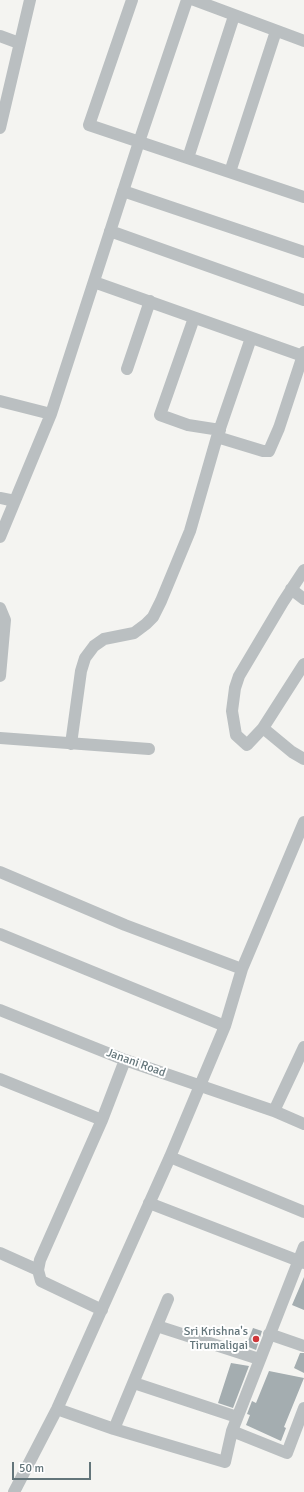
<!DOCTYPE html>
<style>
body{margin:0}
#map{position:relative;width:304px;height:1492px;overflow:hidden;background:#f4f4f1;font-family:Signika,sans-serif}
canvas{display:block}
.scale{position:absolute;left:12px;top:1462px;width:79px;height:18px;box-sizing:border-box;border:2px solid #63757a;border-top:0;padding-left:5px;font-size:12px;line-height:14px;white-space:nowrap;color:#63757a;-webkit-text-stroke:3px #fff;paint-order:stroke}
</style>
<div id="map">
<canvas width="304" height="1492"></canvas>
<div class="scale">50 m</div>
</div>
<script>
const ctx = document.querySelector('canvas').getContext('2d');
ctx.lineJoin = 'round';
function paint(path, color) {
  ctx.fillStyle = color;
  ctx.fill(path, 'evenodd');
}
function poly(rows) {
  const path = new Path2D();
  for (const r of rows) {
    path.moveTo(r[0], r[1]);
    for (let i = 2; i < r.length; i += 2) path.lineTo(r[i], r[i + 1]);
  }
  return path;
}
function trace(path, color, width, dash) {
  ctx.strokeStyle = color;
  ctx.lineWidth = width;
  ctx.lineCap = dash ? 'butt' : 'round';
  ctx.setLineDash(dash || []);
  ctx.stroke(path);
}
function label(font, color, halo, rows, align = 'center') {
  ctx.font = font + ' Signika,sans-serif';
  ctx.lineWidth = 4;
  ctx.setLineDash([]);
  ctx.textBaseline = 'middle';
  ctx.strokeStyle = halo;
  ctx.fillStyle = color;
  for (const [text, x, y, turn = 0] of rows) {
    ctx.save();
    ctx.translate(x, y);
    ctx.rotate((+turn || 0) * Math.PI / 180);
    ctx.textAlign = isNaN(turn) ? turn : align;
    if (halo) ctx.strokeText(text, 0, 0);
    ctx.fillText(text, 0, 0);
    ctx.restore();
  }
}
paint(poly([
 [304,1277,304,1310,292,1305],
 [253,1328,262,1331,256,1350,246,1346],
 [300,1353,304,1353,304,1373,294,1368],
 [231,1363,249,1366,233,1408,218,1403],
 [269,1371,304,1378,284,1427,286,1428,281,1441,246,1425,250,1415,247,1414,252,1401,256,1403]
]), '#a4adb0');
trace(poly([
 [132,0,89,125,304,197],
 [194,0,304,41],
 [0,36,19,43],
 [0,128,30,0],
 [188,158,234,16],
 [230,172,276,31],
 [123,191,304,252],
 [110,231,304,300],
 [94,282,303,356],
 [194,318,160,415,188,425,220,430],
 [127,369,150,301],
 [0,401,51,414],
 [217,437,263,451,269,451,279,428,304,352],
 [0,498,15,501],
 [0,537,51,414,139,142,187,0],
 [304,570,283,602,239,676,235,688,232,711,236,735,247,745,263,728,304,664],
 [291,589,304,599],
 [0,608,5,620,0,676],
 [263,728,292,752,304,759],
 [0,738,149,749],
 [71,744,81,671,85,658,94,646,104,639,134,633,146,624,153,617,161,601,190,531,217,437,251,338],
 [0,872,125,925,242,969],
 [0,934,225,1026],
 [0,1010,125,1060,274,1111,304,1124],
 [0,1079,102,1120],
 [274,1111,304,1047],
 [170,1157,304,1212],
 [149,1203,304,1263],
 [0,1253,38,1270],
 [102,1310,41,1281,38,1270,40,1260,102,1120,125,1060],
 [157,1326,259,1359],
 [269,1334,304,1346],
 [134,1383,237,1417],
 [57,1409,114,1429,225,1462,232,1431,304,1247],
 [114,1429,168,1299],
 [232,1431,287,1453,304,1408],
 [14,1492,57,1409,170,1157,225,1026,242,969,304,822]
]), '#babfc1', 12);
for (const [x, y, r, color] of [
 [256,1339,4,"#cf3739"]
]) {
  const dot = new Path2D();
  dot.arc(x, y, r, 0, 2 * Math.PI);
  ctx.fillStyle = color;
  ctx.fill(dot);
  trace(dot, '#fff', 1.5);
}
label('12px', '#63757a', '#fff', [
 ["Janani Road",136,1063,20]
]);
label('12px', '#63757a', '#fff', [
 ["Sri Krishna's",248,1332],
 ["Tirumaligai",248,1346]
], 'right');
</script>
